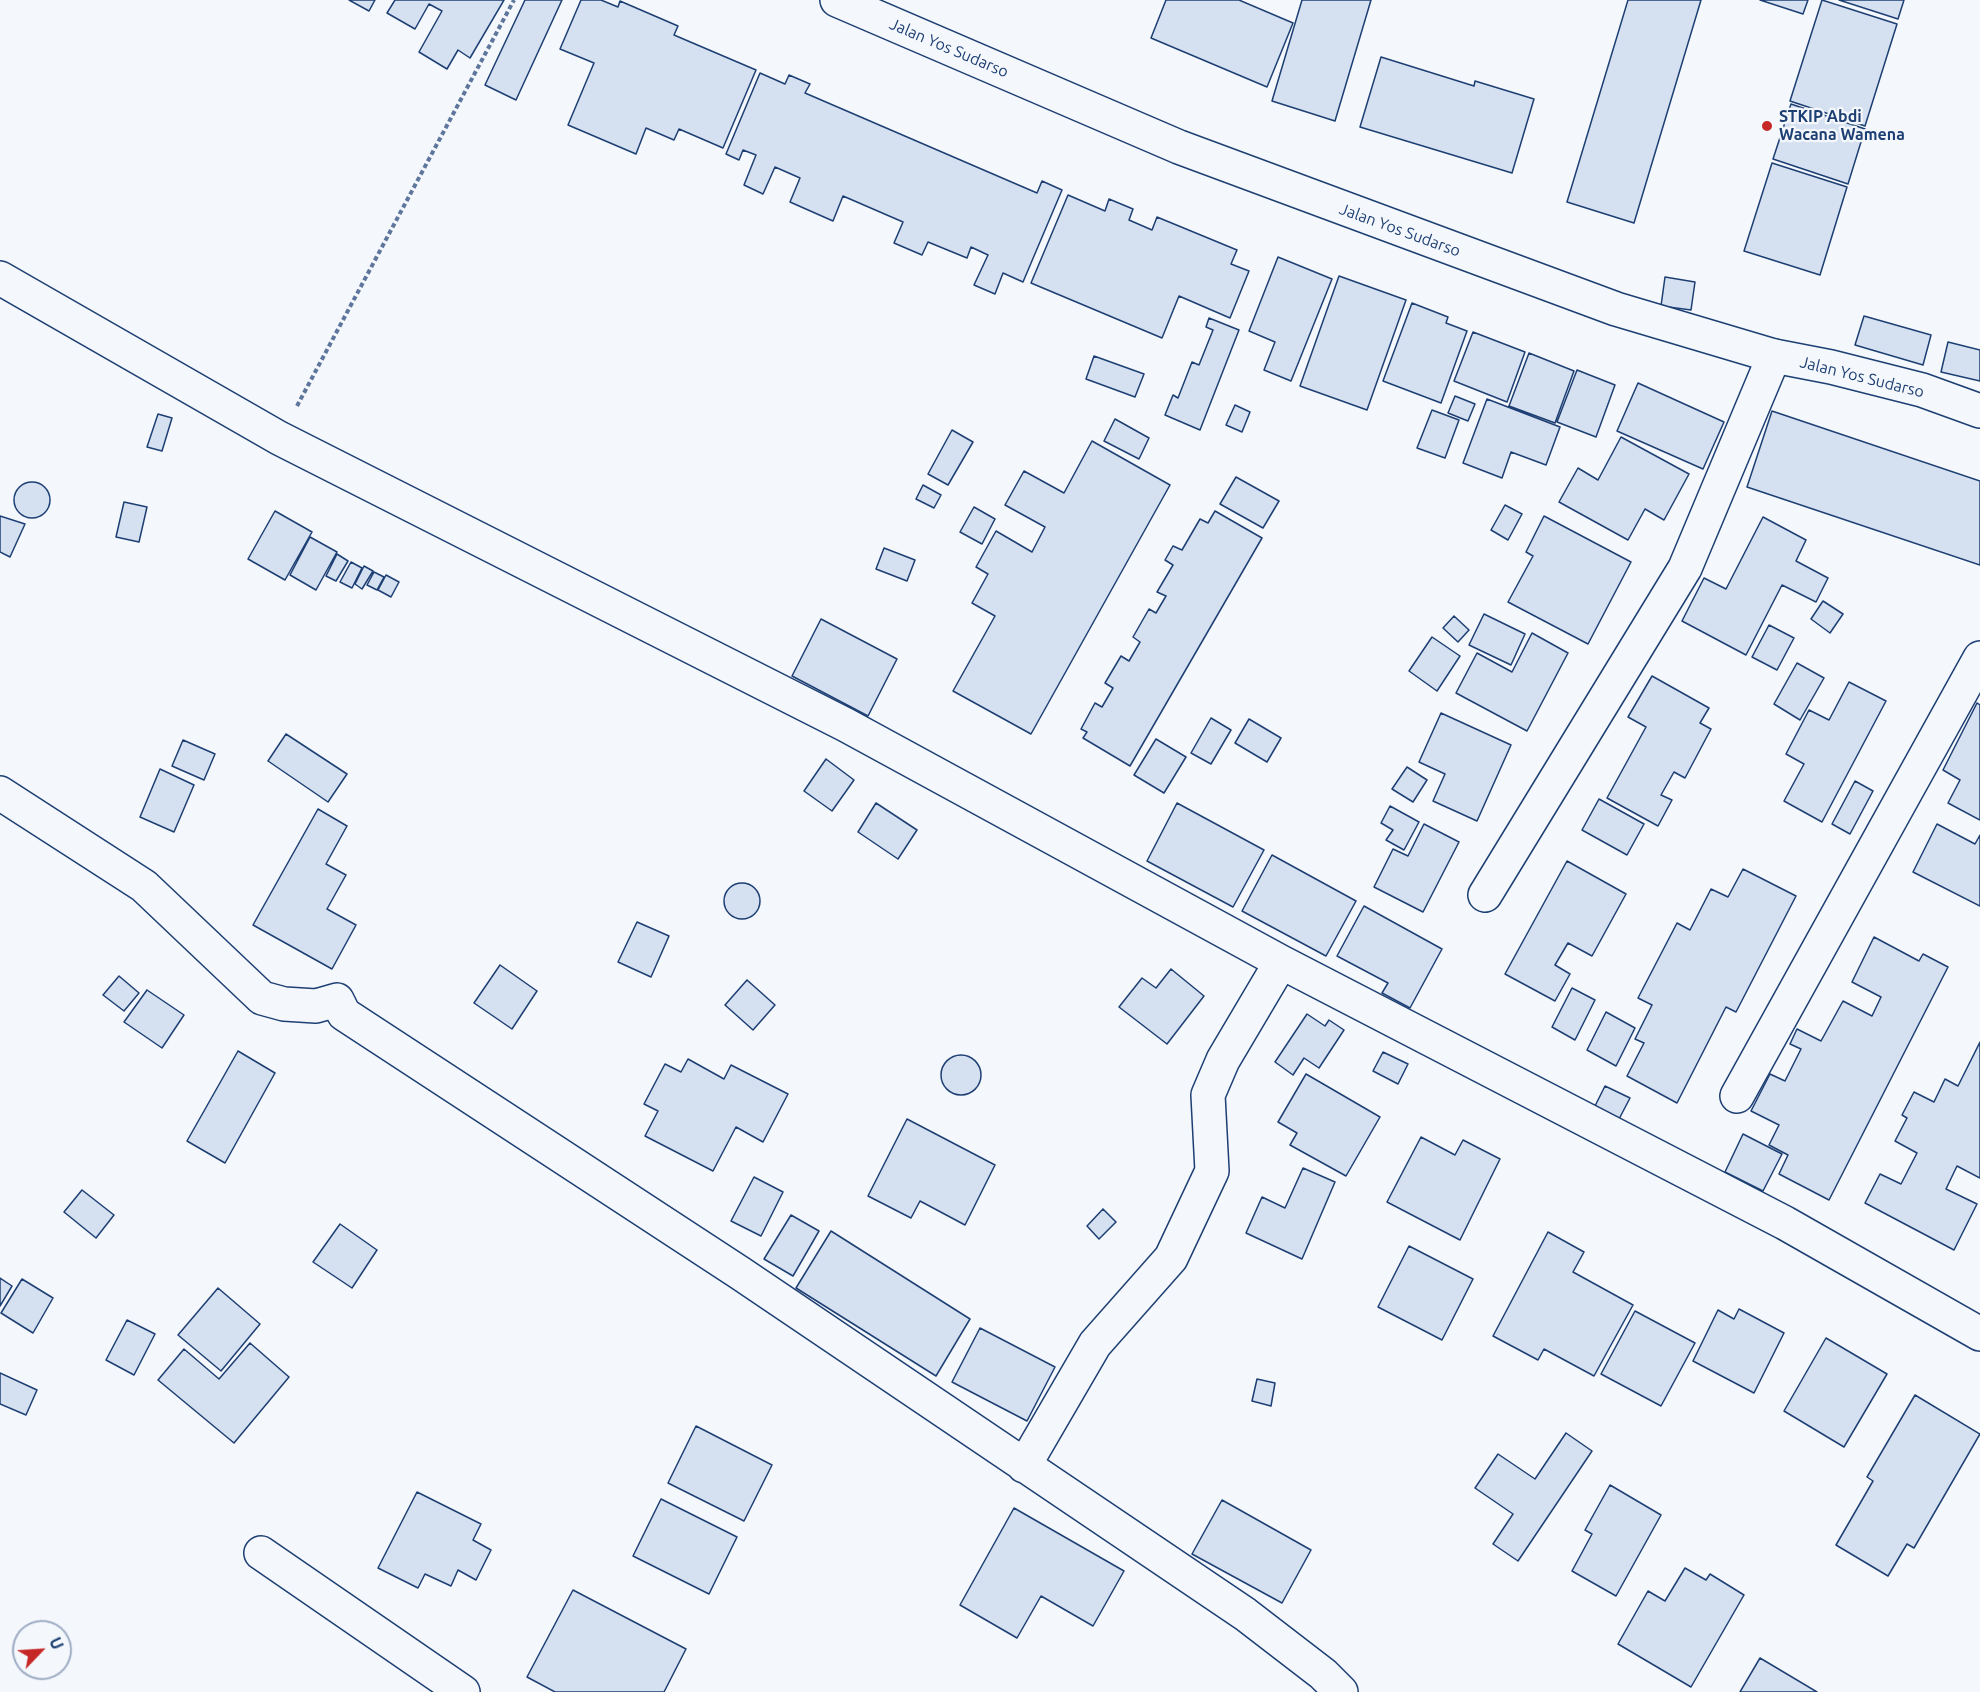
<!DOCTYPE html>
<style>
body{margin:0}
#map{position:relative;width:1980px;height:1692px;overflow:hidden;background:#f4f7fb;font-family:Ubuntu,sans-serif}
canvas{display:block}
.north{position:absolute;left:12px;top:1620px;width:60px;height:60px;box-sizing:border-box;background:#f4f7fb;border:2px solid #9eadc5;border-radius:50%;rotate:65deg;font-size:16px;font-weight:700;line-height:24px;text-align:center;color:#1d3f73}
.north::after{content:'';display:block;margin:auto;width:21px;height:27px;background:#c62828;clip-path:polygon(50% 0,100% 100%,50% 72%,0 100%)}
</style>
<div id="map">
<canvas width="1980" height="1692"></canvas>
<div class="north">U</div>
</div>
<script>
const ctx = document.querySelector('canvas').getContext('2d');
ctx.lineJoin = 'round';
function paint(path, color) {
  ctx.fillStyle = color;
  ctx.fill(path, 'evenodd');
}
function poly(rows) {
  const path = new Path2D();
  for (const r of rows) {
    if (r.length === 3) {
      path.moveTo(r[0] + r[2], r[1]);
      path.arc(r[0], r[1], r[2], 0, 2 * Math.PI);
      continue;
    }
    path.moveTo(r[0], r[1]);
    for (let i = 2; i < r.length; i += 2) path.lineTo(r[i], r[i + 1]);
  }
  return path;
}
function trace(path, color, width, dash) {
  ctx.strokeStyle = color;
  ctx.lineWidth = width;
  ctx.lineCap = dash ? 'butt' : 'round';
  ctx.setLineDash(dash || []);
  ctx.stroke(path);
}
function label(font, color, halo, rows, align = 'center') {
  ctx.font = font + ' Ubuntu,sans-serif';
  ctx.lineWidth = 4.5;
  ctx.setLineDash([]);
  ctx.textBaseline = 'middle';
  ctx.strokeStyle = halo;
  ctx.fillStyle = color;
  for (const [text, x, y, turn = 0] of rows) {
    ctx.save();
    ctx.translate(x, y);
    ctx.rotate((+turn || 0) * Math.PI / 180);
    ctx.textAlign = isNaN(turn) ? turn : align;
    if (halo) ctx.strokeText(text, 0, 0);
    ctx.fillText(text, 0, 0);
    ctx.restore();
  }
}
const building = poly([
 [349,0,375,0,369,11,349,0],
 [395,0,504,0,470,58,458,50,447,69,419,52,442,11,429,4,415,29,387,13,395,0],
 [525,0,562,0,516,100,485,85,525,0],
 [581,0,601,0,618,7,620,1,678,26,674,35,756,70,723,148,679,129,674,140,646,128,636,154,568,125,594,63,560,49,581,0],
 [1166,0,1239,0,1293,23,1267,87,1151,38,1166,0],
 [1302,0,1371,0,1335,121,1272,101,1302,0],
 [1628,0,1701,0,1634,223,1567,202,1628,0],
 [1760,0,1808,0,1803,14,1760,0],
 [1822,0,1897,24,1865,126,1790,101,1822,0],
 [1839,0,1904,0,1898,19,1839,0],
 [1381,57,1474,86,1475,81,1534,99,1512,173,1360,127,1381,57],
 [760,73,785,84,789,75,810,84,805,93,1037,193,1042,181,1062,190,1023,282,1003,273,995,294,974,285,988,255,971,247,967,258,928,242,922,255,894,243,903,222,843,196,833,221,790,202,800,178,775,167,763,194,744,185,756,155,743,150,739,160,726,154,760,73],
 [1791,104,1865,129,1848,184,1773,159,1791,104],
 [1772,163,1847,187,1820,275,1744,251,1772,163],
 [1068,195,1105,211,1109,199,1133,209,1129,220,1152,230,1157,217,1237,250,1231,264,1249,271,1230,318,1179,296,1162,338,1031,283,1068,195],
 [1278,257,1332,279,1291,381,1264,370,1275,342,1249,331,1278,257],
 [1339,276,1406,300,1367,410,1300,386,1339,276],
 [1665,277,1695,282,1691,310,1661,306,1665,277],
 [1412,303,1448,317,1446,323,1467,331,1441,403,1383,381,1412,303],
 [1864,316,1931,335,1923,365,1855,345,1864,316],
 [1209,318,1239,330,1200,430,1165,415,1173,395,1178,398,1192,362,1199,365,1213,330,1206,327,1209,318],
 [1473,332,1525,352,1507,402,1454,381,1473,332],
 [1948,342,1980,350,1980,381,1941,372,1948,342],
 [1529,353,1574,371,1555,423,1509,406,1529,353],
 [1094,356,1144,374,1135,397,1086,379,1094,356],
 [1577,370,1615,385,1596,437,1557,422,1577,370],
 [1638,383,1724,422,1703,469,1617,431,1638,383],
 [1455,396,1475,404,1468,421,1448,413,1455,396],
 [1487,399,1560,427,1546,465,1511,452,1502,478,1463,463,1487,399],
 [1235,405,1250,412,1242,432,1226,425,1235,405],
 [1432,410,1459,420,1445,458,1417,448,1432,410],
 [1772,411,1980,481,1980,565,1747,487,1772,411],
 [158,414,172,418,162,451,147,447,158,414],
 [1115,419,1149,438,1139,459,1104,441,1115,419],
 [952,430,973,442,948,485,928,474,952,430],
 [1621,437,1689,474,1664,520,1645,509,1628,540,1559,502,1578,468,1598,480,1621,437],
 [1092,441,1170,485,1031,734,953,691,995,616,972,603,988,574,976,567,996,531,1032,552,1045,527,1005,505,1024,471,1064,493,1092,441],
 [1236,477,1279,501,1263,528,1220,504,1236,477],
 [32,500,18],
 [923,485,941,495,934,508,916,499,923,485],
 [124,502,147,507,139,542,116,537,124,502],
 [1505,505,1522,514,1508,540,1491,530,1505,505],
 [974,507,995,519,982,544,960,532,974,507],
 [275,511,312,532,285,580,248,559,275,511],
 [1215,511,1262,538,1130,766,1083,738,1087,732,1081,729,1095,703,1102,707,1113,688,1105,683,1121,656,1129,661,1140,642,1133,637,1149,609,1156,613,1166,596,1157,592,1173,565,1165,560,1173,546,1182,550,1200,519,1208,523,1215,511],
 [0,516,25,524,10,557,0,552,0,516],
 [1544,516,1631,562,1588,644,1508,602,1533,556,1526,552,1544,516],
 [1763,517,1806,540,1796,561,1828,578,1816,602,1782,585,1746,655,1682,621,1704,578,1726,589,1763,517],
 [310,537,337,552,316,590,290,575,310,537],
 [884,548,915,560,907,581,876,569,884,548],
 [337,554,348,561,336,581,326,576,337,554],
 [351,562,362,568,352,588,340,582,351,562],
 [364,566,373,571,362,589,355,584,364,566],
 [374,572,384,577,377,590,367,585,374,572],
 [386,575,399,582,391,597,378,590,386,575],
 [1823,601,1843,614,1830,633,1811,619,1823,601],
 [1484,614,1525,634,1511,665,1469,645,1484,614],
 [1454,616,1469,630,1458,642,1443,628,1454,616],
 [821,619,897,659,868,716,792,676,821,619],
 [1769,625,1794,638,1777,670,1752,657,1769,625],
 [1532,633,1568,653,1527,731,1456,693,1477,653,1512,672,1532,633],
 [1432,637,1460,656,1437,691,1409,671,1432,637],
 [1797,663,1824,678,1800,720,1774,704,1797,663],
 [1652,676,1709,708,1700,723,1711,729,1685,778,1674,772,1661,795,1672,800,1658,826,1607,798,1646,727,1628,717,1652,676],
 [1849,682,1886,701,1822,822,1784,801,1804,764,1786,754,1809,710,1829,720,1849,682],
 [1977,703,1980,705,1980,820,1948,803,1960,780,1943,770,1977,703],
 [1441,713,1511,745,1477,821,1433,801,1445,774,1419,762,1441,713],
 [1211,718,1231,730,1211,764,1191,753,1211,718],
 [1249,719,1281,738,1267,762,1235,743,1249,719],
 [286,734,347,774,328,802,268,761,286,734],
 [1156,739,1186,757,1164,793,1134,775,1156,739],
 [183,740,215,754,204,780,172,766,183,740],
 [826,759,854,780,832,811,804,791,826,759],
 [1407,767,1427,780,1413,802,1392,789,1407,767],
 [160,769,194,785,174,832,140,817,160,769],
 [1855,781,1873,791,1850,834,1832,824,1855,781],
 [1599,799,1644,824,1627,855,1582,830,1599,799],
 [876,803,917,830,898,859,858,832,876,803],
 [1177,803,1264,850,1233,907,1147,861,1177,803],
 [1390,806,1419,822,1404,850,1386,840,1393,830,1381,823,1390,806],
 [318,809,347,826,326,864,346,875,327,909,356,925,332,969,253,925,318,809],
 [1424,824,1459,842,1423,912,1374,887,1393,849,1408,856,1424,824],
 [1937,824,1975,844,1980,835,1980,906,1913,872,1937,824],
 [1272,855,1356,901,1326,956,1242,911,1272,855],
 [1567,861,1626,894,1592,956,1568,943,1555,965,1570,974,1555,1001,1505,974,1567,861],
 [1743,869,1796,896,1736,1012,1726,1007,1677,1103,1627,1076,1644,1043,1635,1039,1652,1005,1638,998,1677,923,1690,930,1711,889,1728,897,1743,869],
 [742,901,18],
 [1364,906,1442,949,1410,1008,1382,993,1388,983,1337,956,1364,906],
 [637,922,669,936,651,977,618,962,637,922],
 [1874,937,1919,961,1923,954,1948,967,1829,1200,1779,1174,1788,1155,1769,1145,1779,1125,1751,1111,1770,1074,1785,1081,1801,1049,1790,1044,1797,1029,1821,1041,1843,1001,1872,1016,1881,997,1852,982,1874,937],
 [500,965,537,991,512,1029,474,1003,500,965],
 [1171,969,1204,996,1167,1044,1119,1007,1142,978,1156,988,1171,969],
 [119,976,139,993,124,1011,103,995,119,976],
 [747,980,775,1005,753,1030,725,1005,747,980],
 [1572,988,1595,1000,1575,1040,1552,1027,1572,988],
 [147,990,184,1015,162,1048,124,1022,147,990],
 [1606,1012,1635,1028,1616,1066,1587,1050,1606,1012],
 [1307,1014,1325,1026,1329,1020,1344,1030,1319,1068,1304,1058,1293,1075,1275,1062,1307,1014],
 [1980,1042,1980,1178,1957,1166,1946,1189,1977,1204,1954,1250,1865,1203,1880,1174,1901,1184,1917,1153,1895,1141,1907,1118,1902,1115,1914,1092,1934,1102,1945,1079,1958,1086,1980,1042],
 [238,1051,275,1073,225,1163,187,1141,238,1051],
 [1383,1052,1408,1064,1398,1084,1373,1071,1383,1052],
 [961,1075,20],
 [688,1059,724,1079,731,1065,788,1094,763,1142,736,1127,713,1171,645,1136,658,1111,644,1104,665,1064,681,1072,688,1059],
 [1306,1074,1380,1117,1346,1176,1290,1145,1297,1133,1278,1122,1306,1074],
 [1605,1086,1630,1098,1618,1121,1594,1108,1605,1086],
 [907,1119,995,1165,965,1225,920,1201,911,1218,868,1196,907,1119],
 [1743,1134,1782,1154,1763,1191,1725,1172,1743,1134],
 [1421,1137,1455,1155,1463,1140,1500,1159,1460,1240,1387,1202,1421,1137],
 [1303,1168,1335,1182,1302,1259,1246,1233,1262,1197,1285,1208,1303,1168],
 [754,1177,783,1192,761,1236,731,1221,754,1177],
 [82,1190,114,1215,96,1238,64,1212,82,1190],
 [1103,1209,1116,1222,1099,1239,1087,1226,1103,1209],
 [791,1215,819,1231,793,1276,764,1259,791,1215],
 [340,1224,377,1250,352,1288,313,1262,340,1224],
 [831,1231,970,1319,936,1376,796,1288,831,1231],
 [1548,1232,1584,1252,1573,1272,1633,1305,1594,1376,1544,1349,1538,1360,1493,1336,1548,1232],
 [1409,1246,1473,1279,1442,1340,1378,1307,1409,1246],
 [0,1278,12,1286,0,1306,0,1278],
 [22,1279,53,1298,33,1333,1,1313,22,1279],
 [218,1288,260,1324,221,1371,178,1335,218,1288],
 [1739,1309,1784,1333,1754,1393,1693,1361,1718,1310,1734,1319,1739,1309],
 [1635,1311,1695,1343,1661,1406,1601,1374,1635,1311],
 [127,1320,155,1334,134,1375,106,1360,127,1320],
 [980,1328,1055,1367,1027,1421,952,1382,980,1328],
 [1826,1338,1887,1374,1844,1447,1784,1411,1826,1338],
 [250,1343,289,1377,234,1443,158,1380,184,1349,219,1379,250,1343],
 [0,1373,37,1390,26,1415,0,1404,0,1373],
 [1257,1379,1275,1383,1271,1406,1252,1401,1257,1379],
 [1915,1395,1980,1434,1914,1548,1907,1544,1888,1576,1836,1545,1873,1481,1867,1477,1915,1395],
 [696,1426,772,1465,744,1521,668,1483,696,1426],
 [1566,1433,1592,1451,1518,1561,1493,1544,1513,1514,1475,1488,1498,1454,1535,1479,1566,1433],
 [1610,1485,1661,1515,1616,1596,1572,1571,1592,1534,1585,1530,1610,1485],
 [417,1492,481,1524,473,1540,491,1550,476,1580,458,1570,451,1586,425,1574,418,1588,378,1568,417,1492],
 [661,1499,737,1537,709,1594,633,1556,661,1499],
 [1222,1500,1311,1550,1282,1603,1192,1554,1222,1500],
 [1014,1508,1124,1571,1093,1626,1041,1596,1017,1638,960,1605,1014,1508],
 [1685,1568,1706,1580,1710,1574,1744,1595,1691,1687,1618,1644,1648,1591,1665,1601,1685,1568],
 [573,1590,686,1649,664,1692,555,1692,527,1677,573,1590],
 [1760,1658,1817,1692,1740,1692,1760,1658]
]);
paint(building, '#d5e0f0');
trace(building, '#1d3f73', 1.5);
const minor = poly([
 [0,278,279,438,846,725,1281,962,1785,1223,1980,1334],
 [0,793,144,886,262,998,284,1004,316,1006,337,1000,344,1014,740,1273,1245,1614,1323,1674,1341,1692],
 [1485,895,1685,568,1774,356],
 [1737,1096,1980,658],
 [1024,1466,1095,1344,1171,1258,1212,1171,1208,1095,1223,1060,1281,962],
 [261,1553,463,1692]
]);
const major = poly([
 [837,0,1179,147,1616,309,1774,356,1831,367,1922,390,1980,411]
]);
trace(minor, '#1d3f73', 36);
trace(major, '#1d3f73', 36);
trace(poly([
 [297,406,514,0]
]), '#5e769c', 4, [4.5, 3]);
trace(minor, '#f4f7fb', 33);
trace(major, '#f4f7fb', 33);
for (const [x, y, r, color] of [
 [1767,126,6,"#c62828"]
]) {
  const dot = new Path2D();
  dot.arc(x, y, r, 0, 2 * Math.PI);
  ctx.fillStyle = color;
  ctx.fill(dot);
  trace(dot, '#f4f7fb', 2);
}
label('16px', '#1d3f73', '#f4f7fb', [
 ["Jalan Yos Sudarso",949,48,23],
 ["Jalan Yos Sudarso",1400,230,20],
 ["Jalan Yos Sudarso",1862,377,14]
]);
label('bold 16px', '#1d3f73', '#f4f7fb', [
 ["STKIP Abdi",1779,117],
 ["Wacana Wamena",1779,135]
], 'left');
</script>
